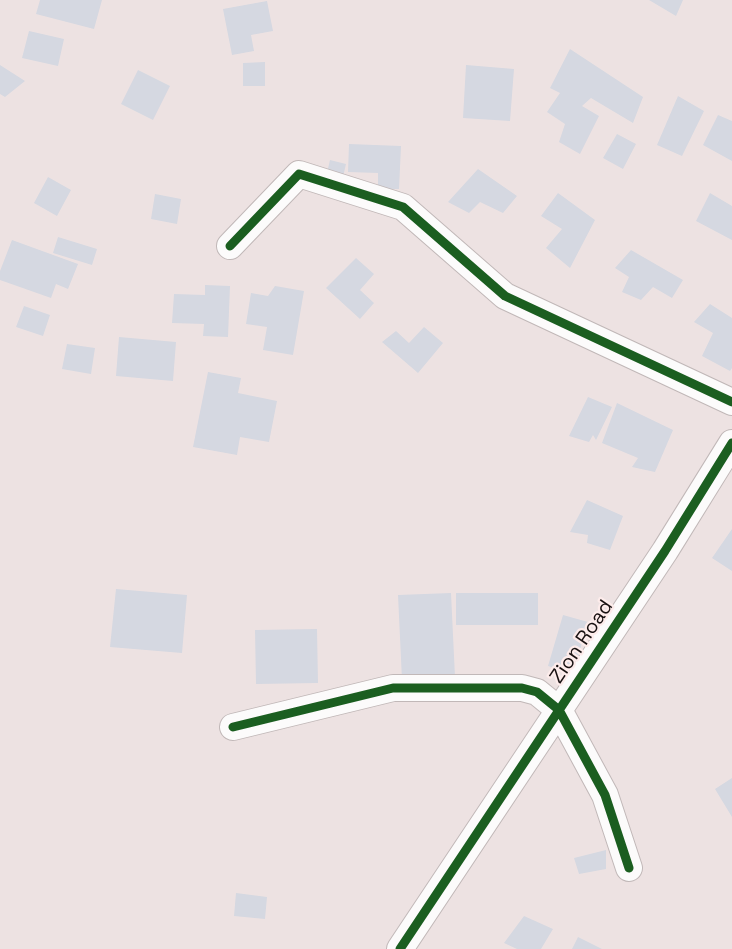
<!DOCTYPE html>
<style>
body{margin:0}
canvas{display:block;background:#ede2e2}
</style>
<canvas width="732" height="949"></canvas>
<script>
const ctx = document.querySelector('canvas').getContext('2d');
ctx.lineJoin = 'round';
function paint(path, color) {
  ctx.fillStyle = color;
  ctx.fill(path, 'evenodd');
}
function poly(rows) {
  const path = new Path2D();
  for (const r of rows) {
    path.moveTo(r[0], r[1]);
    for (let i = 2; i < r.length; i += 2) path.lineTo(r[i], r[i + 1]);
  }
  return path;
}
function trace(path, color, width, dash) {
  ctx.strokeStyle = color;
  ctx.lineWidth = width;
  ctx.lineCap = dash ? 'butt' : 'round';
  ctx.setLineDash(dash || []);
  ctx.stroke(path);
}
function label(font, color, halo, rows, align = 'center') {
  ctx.font = font + ' "Space Grotesk",sans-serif';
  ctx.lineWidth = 4.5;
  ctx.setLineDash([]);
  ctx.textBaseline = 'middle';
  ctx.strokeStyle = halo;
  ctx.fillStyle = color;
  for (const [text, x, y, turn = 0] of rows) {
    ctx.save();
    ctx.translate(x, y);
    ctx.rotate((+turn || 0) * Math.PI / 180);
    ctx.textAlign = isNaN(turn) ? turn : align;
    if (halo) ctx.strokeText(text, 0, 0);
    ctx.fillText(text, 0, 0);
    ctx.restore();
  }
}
paint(poly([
 [40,0,102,0,94,29,36,14],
 [649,0,683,0,676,16],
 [267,1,273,31,251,35,254,51,232,55,223,9],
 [29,31,64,39,58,66,22,58],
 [570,49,643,97,633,123,591,98,582,106,599,116,580,154,559,142,565,124,547,112,560,93,550,88],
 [265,62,265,86,243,86,243,63],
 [0,65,25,81,5,97,0,94],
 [466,65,514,69,510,121,463,118],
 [138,70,170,86,153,120,121,104],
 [678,96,704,111,682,156,657,145],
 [718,115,732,121,732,161,703,145],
 [617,134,636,144,623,169,603,158],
 [349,144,401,146,399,189,378,189,378,173,348,172],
 [330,160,346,164,342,181,326,177],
 [478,169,517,196,503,213,480,202,469,213,448,202],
 [48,177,71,190,57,216,34,203],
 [558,193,595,220,570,268,546,248,562,229,541,216],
 [710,193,732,206,732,240,696,221],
 [155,194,181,199,177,224,151,219],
 [58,237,97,249,92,265,53,253],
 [12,240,78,264,68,289,56,284,51,298,0,280,0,271],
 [631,250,683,280,672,298,653,287,641,300,622,292,629,277,615,268],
 [356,258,374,274,360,290,374,303,360,319,326,288],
 [205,285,230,286,228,337,203,336,204,324,172,323,174,294,205,295],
 [275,286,304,291,293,355,263,350,267,327,246,324,251,293,268,296],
 [710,304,732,318,732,368,730,371,702,356,713,333,694,322],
 [24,306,50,315,43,336,16,327],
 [424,327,443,343,418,373,382,342,396,331,409,343],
 [119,337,176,342,173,381,116,376],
 [67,344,95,348,91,374,62,369],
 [208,372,241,378,238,393,277,401,269,442,240,437,237,455,193,447],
 [588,397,612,407,596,440,593,435,589,442,569,436],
 [617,403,673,430,655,472,632,467,638,458,602,443],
 [587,500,623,516,610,550,587,543,588,535,570,532],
 [732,529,732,571,712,558],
 [116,589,187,595,182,653,110,647],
 [451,593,455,677,402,680,398,595],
 [456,593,538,593,538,625,456,625],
 [563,615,588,622,573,674,548,666],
 [317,629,318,683,256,684,255,630],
 [732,778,732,817,715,789],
 [606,850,606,869,579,874,574,858],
 [236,893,267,897,265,919,234,916],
 [524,916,553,929,541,949,517,949,504,943],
 [578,937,602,949,572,949]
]), '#d5d8e1');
const minor = poly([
 [230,246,299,174,403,207,505,296,732,402],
 [233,727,393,688,522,688,537,692,559,710,605,795,629,868],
 [400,949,665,551,732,443]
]);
trace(minor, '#c1b8b8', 28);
trace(minor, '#fcfbfb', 26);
trace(poly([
 [230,246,299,174,403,207,505,296,732,402],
 [233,727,393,688,522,688,537,692,559,710,605,795,629,868],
 [400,949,665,551,732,443]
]), '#1b5e20', 9);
label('20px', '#181111', '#fdeceb', [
 ["Zion Road",582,642,-56]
]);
</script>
